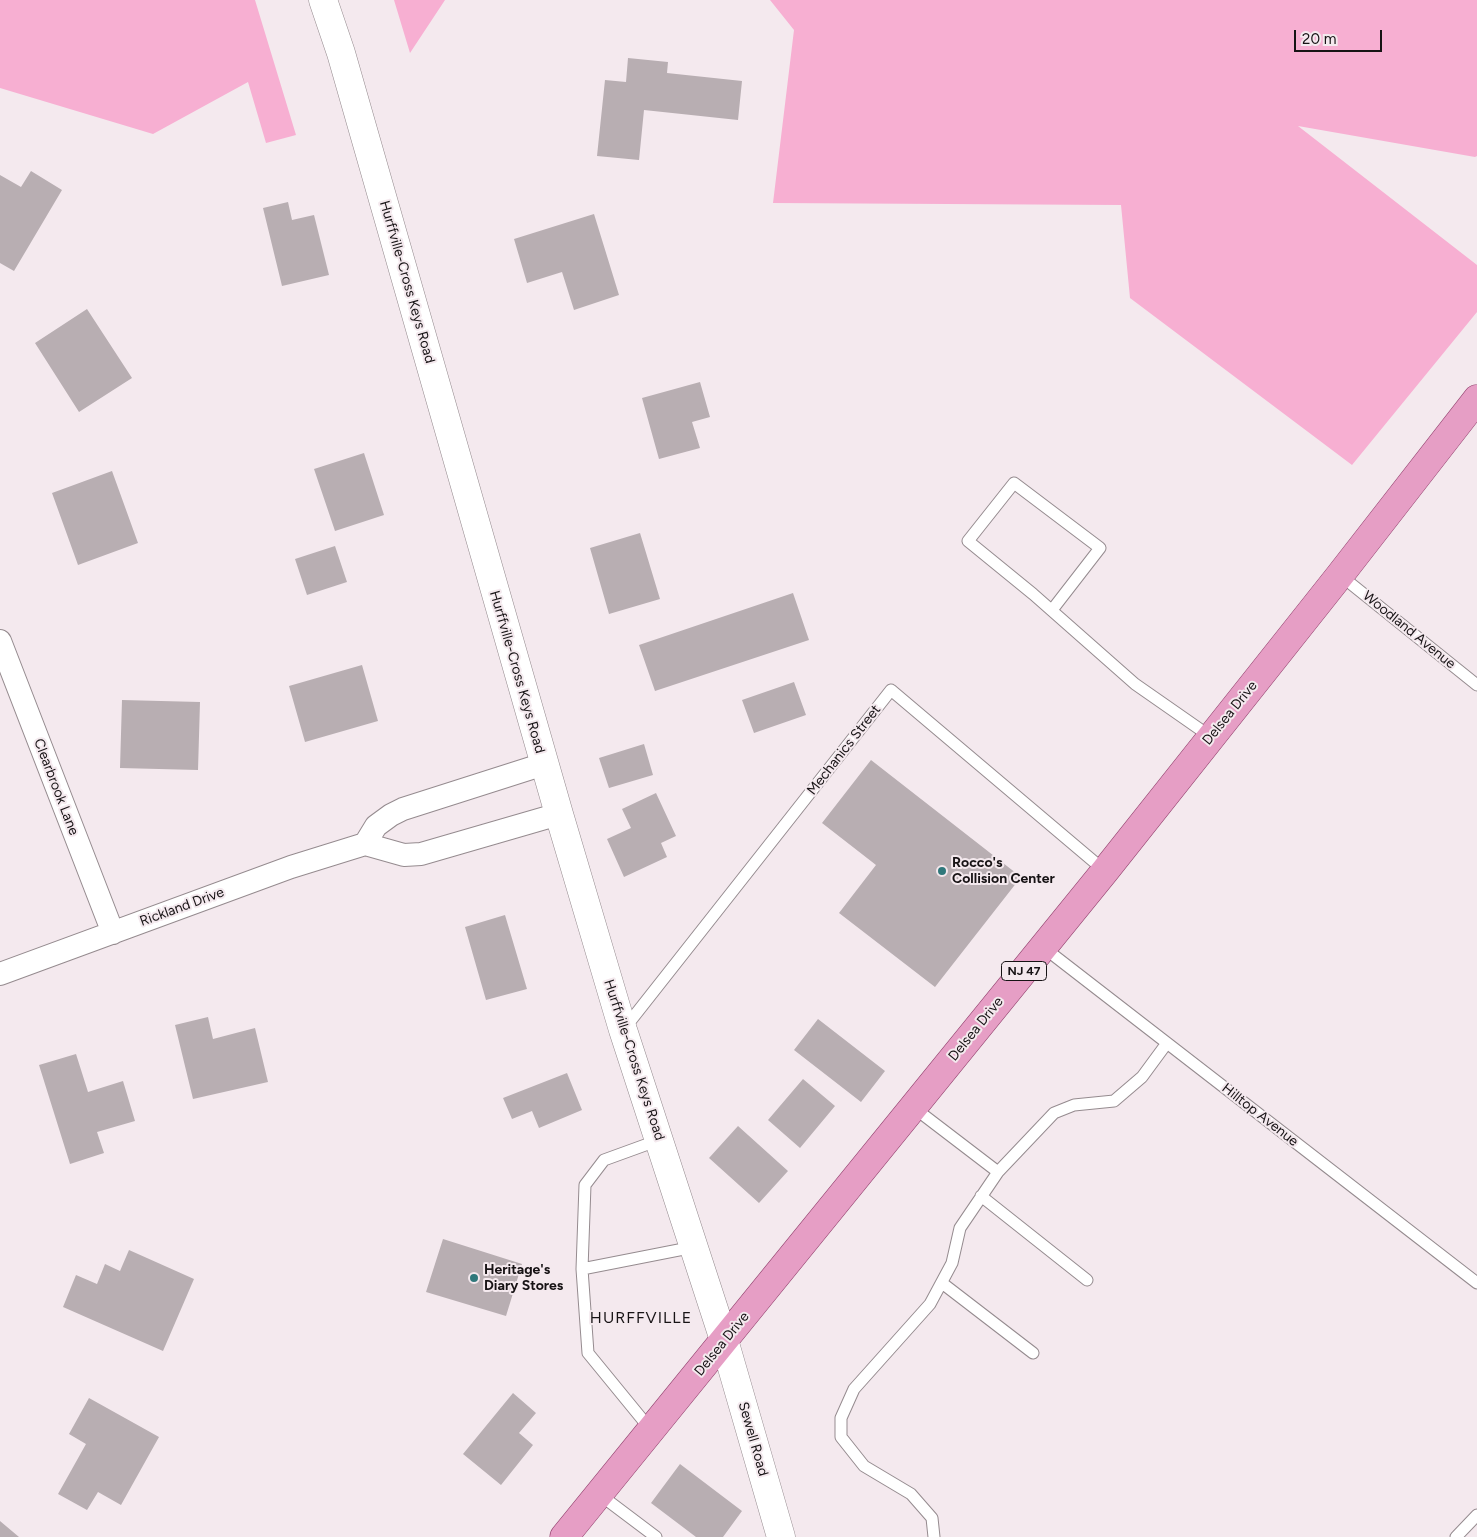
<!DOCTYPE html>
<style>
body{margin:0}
#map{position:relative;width:1477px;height:1537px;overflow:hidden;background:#f4e9ee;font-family:Figtree,sans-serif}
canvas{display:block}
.scale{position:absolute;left:1294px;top:30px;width:88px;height:22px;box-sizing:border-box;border:2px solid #171315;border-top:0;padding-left:6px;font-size:15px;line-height:18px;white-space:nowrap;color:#171315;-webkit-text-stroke:4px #f4e9ee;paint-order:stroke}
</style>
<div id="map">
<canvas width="1477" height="1537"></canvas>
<div class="scale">20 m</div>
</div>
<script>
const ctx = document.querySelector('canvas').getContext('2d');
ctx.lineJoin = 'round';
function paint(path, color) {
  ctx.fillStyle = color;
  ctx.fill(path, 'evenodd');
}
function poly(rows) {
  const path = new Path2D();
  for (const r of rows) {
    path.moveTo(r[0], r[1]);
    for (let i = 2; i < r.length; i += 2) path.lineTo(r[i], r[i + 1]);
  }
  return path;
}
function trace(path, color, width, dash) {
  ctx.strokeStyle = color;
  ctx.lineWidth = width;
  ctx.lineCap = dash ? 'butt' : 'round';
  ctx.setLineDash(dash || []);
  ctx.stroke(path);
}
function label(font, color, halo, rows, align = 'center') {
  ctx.font = font + ' Figtree,sans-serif';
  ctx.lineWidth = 4;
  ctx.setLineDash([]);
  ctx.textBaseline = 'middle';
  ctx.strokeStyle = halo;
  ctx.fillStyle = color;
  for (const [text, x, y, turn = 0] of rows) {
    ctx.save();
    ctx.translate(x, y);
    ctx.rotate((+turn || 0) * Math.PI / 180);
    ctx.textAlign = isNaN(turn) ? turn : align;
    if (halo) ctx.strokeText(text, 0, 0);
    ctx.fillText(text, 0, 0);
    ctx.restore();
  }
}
paint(poly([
 [0,0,255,0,296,135,266,143,248,82,153,134,0,88],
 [394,0,445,0,410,53],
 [770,0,1477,0,1477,156,1475,157,1298,126,1477,265,1477,312,1352,465,1130,298,1121,205,773,203,794,30]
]), '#f7afd2');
paint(poly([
 [628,58,668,62,667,73,742,81,738,120,644,110,639,160,597,156,605,80,626,82],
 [31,171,62,190,14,271,0,263,0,175,21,187],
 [288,202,292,220,314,215,329,275,282,286,263,208],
 [594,214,619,295,574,310,562,272,527,283,514,239],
 [87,309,132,378,79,412,35,343],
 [700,382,710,417,692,422,700,448,659,459,642,398],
 [364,453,384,515,335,531,314,469],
 [112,471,138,543,78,565,52,493],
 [640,533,660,599,609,614,590,548],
 [335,546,347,582,307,595,295,559],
 [793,593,809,640,655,691,639,645],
 [362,665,378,721,305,742,289,686],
 [794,682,806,715,754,733,742,700],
 [122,700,200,702,198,770,120,768],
 [644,744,653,775,609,788,599,758],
 [871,760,1021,877,935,987,839,913,876,865,822,823],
 [656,793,676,836,661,843,667,857,624,877,607,839,631,828,622,809],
 [505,915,527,989,486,1000,465,927],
 [208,1017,213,1039,255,1028,268,1082,193,1099,175,1025],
 [818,1019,885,1071,861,1102,794,1050],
 [76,1054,88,1092,123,1081,135,1121,97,1132,104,1153,70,1164,39,1065],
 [567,1073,582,1110,539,1128,532,1111,512,1119,503,1098],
 [803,1079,835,1106,800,1148,768,1120],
 [738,1126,788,1171,759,1203,709,1158],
 [443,1239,522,1264,506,1316,426,1292],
 [129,1250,194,1279,163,1351,63,1307,76,1275,97,1284,105,1264,120,1271],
 [513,1393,536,1413,519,1433,533,1445,501,1485,463,1454],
 [89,1398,159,1437,121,1505,98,1492,87,1510,58,1494,86,1444,69,1434],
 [680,1464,742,1511,723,1537,696,1537,651,1503],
 [0,1521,19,1537,0,1537]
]), '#b8aeb2');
const service = poly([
 [1340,575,1477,685],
 [1052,610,1100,548,1014,483,968,541,1033,594,1135,684,1211,737],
 [1043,947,1477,1283],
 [624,1029,891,690,1105,871],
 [913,1107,998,1172,960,1228,952,1263,930,1304,854,1389,841,1418,841,1437,864,1466,911,1494,932,1518,934,1537],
 [998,1172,1054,1113,1074,1105,1114,1101,1142,1077,1167,1043],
 [981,1196,1087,1280],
 [582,1269,694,1247],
 [942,1283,1033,1353],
 [651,1430,588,1353,582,1269,585,1185,604,1160,659,1140],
 [599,1494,656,1537],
 [1456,1537,1477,1515]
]);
const minor = poly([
 [0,641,113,933],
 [365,844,376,826,391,815,403,809,544,764],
 [0,974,291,867,365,844,404,855,421,854,559,814]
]);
const secondary = poly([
 [323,0,341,53,559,814,623,1030,724,1340,781,1537]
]);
const primary = poly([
 [564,1537,1105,871,1340,575,1477,399]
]);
trace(service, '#958b8f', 13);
trace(minor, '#958b8f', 24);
trace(secondary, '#958b8f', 29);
trace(primary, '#93436f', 29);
trace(service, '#fff', 11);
trace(minor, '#fff', 22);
trace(secondary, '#fff', 28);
trace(primary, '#e69ec5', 28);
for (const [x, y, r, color] of [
 [942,871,5,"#2f787b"],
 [474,1278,5,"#2f787b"]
]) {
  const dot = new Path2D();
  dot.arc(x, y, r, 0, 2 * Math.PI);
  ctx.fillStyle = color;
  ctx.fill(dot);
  trace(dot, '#f4e9ee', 2);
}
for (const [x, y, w] of [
 [1024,971,45]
]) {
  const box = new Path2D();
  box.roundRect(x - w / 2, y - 9.5, w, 19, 4);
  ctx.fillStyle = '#f4e9ee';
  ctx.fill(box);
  trace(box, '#171315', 1);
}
label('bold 12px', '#171315', null, [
 ["NJ 47",1024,971]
]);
label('14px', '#171315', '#f4e9ee', [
 ["Hurffville-Cross Keys Road",407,282,74],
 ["Woodland Avenue",1409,630,39],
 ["Hurffville-Cross Keys Road",517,672,74],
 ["Delsea Drive",1230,713,-51],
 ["Mechanics Street",844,750,-52],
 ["Clearbrook Lane",56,787,69],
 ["Rickland Drive",182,907,-20],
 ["Delsea Drive",976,1029,-51],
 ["Hurffville-Cross Keys Road",634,1060,72],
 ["Hilltop Avenue",1260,1115,38],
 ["Delsea Drive",722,1344,-51],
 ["Sewell Road",753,1439,74]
]);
label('bold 14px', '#171315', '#f4e9ee', [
 ["Rocco's",952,863],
 ["Collision Center",952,879],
 ["Heritage's",484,1270],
 ["Diary Stores",484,1286]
], 'left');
ctx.letterSpacing = '1px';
label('16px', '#171315', '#f4e9ee', [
 ["HURFFVILLE",641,1318]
]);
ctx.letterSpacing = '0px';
</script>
